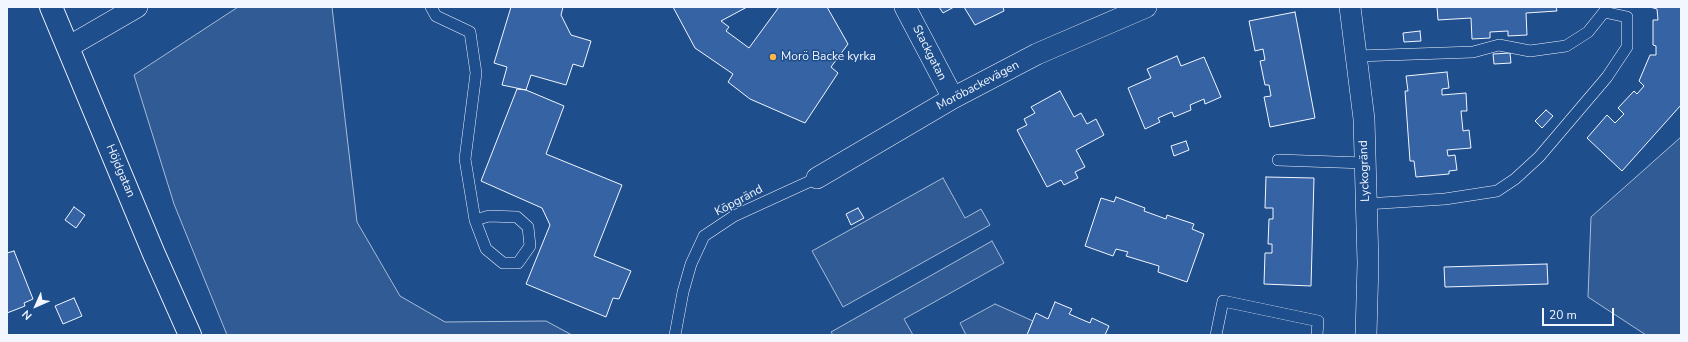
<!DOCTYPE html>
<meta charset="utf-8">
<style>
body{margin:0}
#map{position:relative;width:1688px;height:342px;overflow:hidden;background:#1f4e8c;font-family:"Nunito Sans",sans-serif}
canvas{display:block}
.frame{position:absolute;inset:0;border:8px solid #f2f6ff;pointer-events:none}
.north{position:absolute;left:16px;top:286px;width:40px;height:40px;-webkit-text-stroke:3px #1f4e8c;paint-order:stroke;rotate:225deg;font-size:11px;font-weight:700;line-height:16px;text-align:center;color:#f2f6ff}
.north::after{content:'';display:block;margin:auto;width:14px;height:18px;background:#f2f6ff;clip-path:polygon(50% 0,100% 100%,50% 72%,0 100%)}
.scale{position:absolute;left:1542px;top:308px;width:72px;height:18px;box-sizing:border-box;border:2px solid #f2f6ff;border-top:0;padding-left:5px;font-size:12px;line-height:14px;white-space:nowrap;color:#f2f6ff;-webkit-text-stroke:3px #1f4e8c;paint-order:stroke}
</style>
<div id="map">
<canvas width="1688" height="342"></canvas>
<div class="frame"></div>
<div class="north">N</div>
<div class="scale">20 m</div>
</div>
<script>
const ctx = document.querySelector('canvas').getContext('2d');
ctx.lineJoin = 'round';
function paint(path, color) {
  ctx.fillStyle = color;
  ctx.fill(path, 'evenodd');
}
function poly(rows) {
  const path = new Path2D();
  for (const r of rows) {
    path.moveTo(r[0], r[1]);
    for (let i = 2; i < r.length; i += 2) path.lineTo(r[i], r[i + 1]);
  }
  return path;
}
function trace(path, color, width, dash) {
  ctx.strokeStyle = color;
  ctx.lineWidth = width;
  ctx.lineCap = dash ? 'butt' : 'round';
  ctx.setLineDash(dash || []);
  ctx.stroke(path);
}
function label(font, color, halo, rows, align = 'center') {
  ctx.font = font + ' "Nunito Sans",sans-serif';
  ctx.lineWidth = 3;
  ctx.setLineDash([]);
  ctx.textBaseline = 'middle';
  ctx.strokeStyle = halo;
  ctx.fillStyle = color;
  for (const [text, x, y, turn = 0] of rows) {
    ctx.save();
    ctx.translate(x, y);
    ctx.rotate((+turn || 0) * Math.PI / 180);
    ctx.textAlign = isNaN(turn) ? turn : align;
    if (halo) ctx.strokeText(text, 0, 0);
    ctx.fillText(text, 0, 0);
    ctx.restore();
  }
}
const built = poly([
 [238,7,332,7,357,222,400,296,445,322,546,321,572,335,227,335,174,204,134,75,238,7],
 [1681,137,1681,335,1646,335,1588,297,1591,217,1681,137],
 [943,178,965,218,981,209,990,225,843,307,812,251,943,178],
 [992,241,1004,263,904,319,913,335,833,335,831,332,992,241],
 [995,304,1033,321,1027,335,966,335,960,323,995,304]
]);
paint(built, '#305b95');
trace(built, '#a8bbd7', 1);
const building = poly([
 [511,7,563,7,561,15,571,35,591,41,583,67,573,64,566,85,531,75,526,90,502,85,507,67,494,63,511,7],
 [673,7,747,7,721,21,729,27,726,31,749,48,779,7,827,7,848,44,831,67,838,73,805,123,750,99,728,82,733,74,695,48,673,7],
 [939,7,954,7,943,13,939,7],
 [964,7,1003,7,1004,11,975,25,964,7],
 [1437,7,1556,7,1557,11,1526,13,1527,35,1508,36,1508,31,1490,32,1490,38,1472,39,1471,18,1438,20,1437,7],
 [1650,7,1681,7,1681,105,1622,171,1587,138,1607,115,1615,123,1624,114,1618,108,1634,91,1637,94,1644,86,1639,81,1650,55,1656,55,1656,46,1653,45,1653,20,1658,20,1657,9,1650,7],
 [1295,12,1315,118,1270,127,1264,97,1271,96,1269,85,1265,85,1260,61,1265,60,1263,49,1255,51,1249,21,1295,12],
 [1420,31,1421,41,1404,42,1403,33,1420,31],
 [1510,53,1511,63,1494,64,1493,54,1510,53],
 [1177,56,1181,66,1204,57,1221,97,1205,104,1204,99,1190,105,1191,110,1174,117,1172,112,1158,118,1160,122,1145,129,1128,88,1151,78,1147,69,1177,56],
 [1447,72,1449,88,1442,89,1442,95,1466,93,1467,111,1461,111,1463,131,1469,130,1471,148,1447,150,1448,156,1455,155,1457,170,1449,171,1449,174,1416,177,1414,161,1410,161,1405,91,1408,91,1406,76,1447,72],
 [517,89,526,90,564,106,546,154,622,185,594,256,631,271,619,299,613,298,606,317,526,284,550,225,542,208,481,181,517,89],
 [1060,91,1074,117,1081,113,1087,124,1096,119,1104,135,1076,150,1085,167,1075,172,1078,178,1064,185,1061,180,1047,187,1017,130,1027,125,1024,119,1035,113,1031,107,1060,91],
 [1546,110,1553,116,1542,128,1535,121,1546,110],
 [1186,141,1189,150,1174,156,1171,146,1186,141],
 [1266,177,1314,178,1311,286,1264,284,1265,253,1272,253,1272,244,1268,244,1269,219,1273,219,1273,208,1265,208,1266,177],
 [1116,197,1145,208,1144,211,1166,219,1167,215,1194,224,1192,229,1204,234,1187,282,1158,272,1159,266,1126,256,1128,252,1116,249,1113,256,1085,246,1101,198,1114,202,1116,197],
 [74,207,85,215,76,228,65,220,74,207],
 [858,208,864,218,851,225,846,214,858,208],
 [14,251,33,299,24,303,25,306,7,313,7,253,14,251],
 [1547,264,1548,284,1445,287,1444,267,1547,264],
 [74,298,82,316,63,324,55,306,74,298],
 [1055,302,1072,309,1069,314,1090,323,1092,318,1109,326,1105,335,1027,335,1036,313,1048,319,1055,302]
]);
paint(building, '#3563a3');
trace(building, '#f2f6ff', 1);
const service = poly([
 [431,7,436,16,470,32,476,73,465,159,475,220,486,249,503,263,518,263,530,246,528,227,517,217,489,216,475,220],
 [1357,56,1473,52,1499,45,1530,51,1566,46,1588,32,1604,12,1627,17,1627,47,1607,77,1539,157,1515,179,1497,191,1445,199,1366,204],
 [1278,160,1365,163],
 [675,335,683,292,691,264,704,236,734,216,817,178],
 [1216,335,1223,301,1318,321,1317,335]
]);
const minor = poly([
 [905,7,953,98],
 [1350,7,1364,119,1368,263,1366,335],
 [68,47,137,7],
 [817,178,953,98,1037,54,1146,7]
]);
const tertiary = poly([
 [51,7,154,254,190,335]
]);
trace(service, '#f2f6ff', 12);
trace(minor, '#f2f6ff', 22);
trace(tertiary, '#f2f6ff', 24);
trace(service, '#1f4e8c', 11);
trace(minor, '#1f4e8c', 21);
trace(tertiary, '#1f4e8c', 22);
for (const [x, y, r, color] of [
 [773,57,4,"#ffb74d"]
]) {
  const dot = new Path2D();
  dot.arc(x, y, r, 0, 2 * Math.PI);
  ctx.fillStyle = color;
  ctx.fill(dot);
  trace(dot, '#1f4e8c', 1.5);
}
label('12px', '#f2f6ff', '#1f4e8c', [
 ["Stackgatan",929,53,63],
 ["Moröbackevägen",978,86,-28],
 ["Höjdgatan",120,171,67],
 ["Lyckogränd",1365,171,-92],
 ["Köpgränd",739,201,-28]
]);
label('12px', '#f2f6ff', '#1f4e8c', [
 ["Morö Backe kyrka",781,57]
], 'left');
</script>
